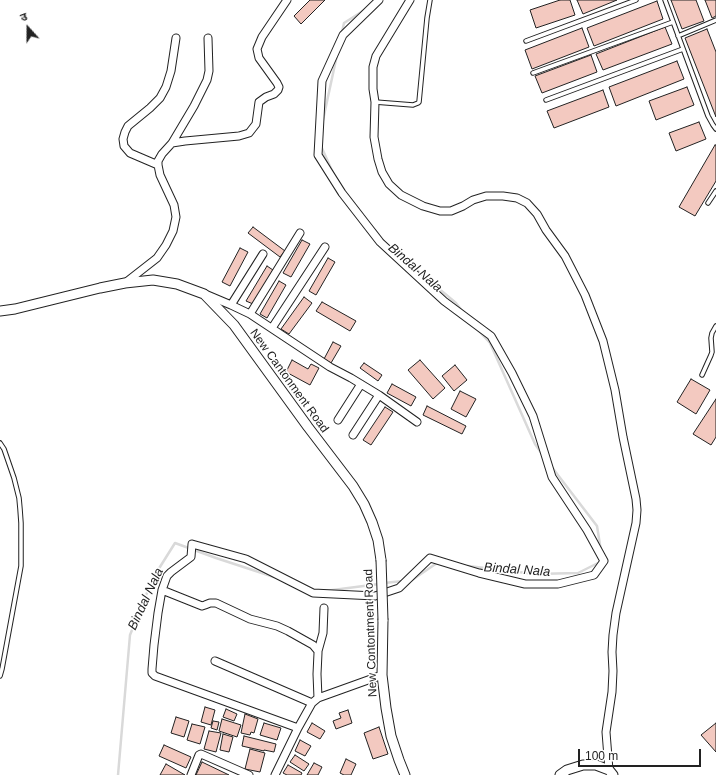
<!DOCTYPE html>
<meta charset="utf-8">
<style>
body{margin:0}
#map{position:relative;width:716px;height:775px;overflow:hidden;background:#fff;font-family:Arial,"Noto Sans Devanagari",sans-serif}
canvas{display:block}
.north{position:absolute;left:8px;top:8px;width:40px;height:40px;-webkit-text-stroke:3px #fff;paint-order:stroke;rotate:339deg;font-size:11px;font-weight:700;line-height:16px;text-align:center;color:#222}
.north::after{content:'';display:block;margin:auto;width:14px;height:18px;background:#222;clip-path:polygon(50% 0,100% 100%,50% 72%,0 100%)}
.scale{position:absolute;left:578px;top:749px;width:123px;height:18px;box-sizing:border-box;border:2px solid #222;border-top:0;padding-left:5px;font-size:12px;line-height:14px;white-space:nowrap;color:#222;-webkit-text-stroke:3px #fff;paint-order:stroke}
</style>
<div id="map">
<canvas width="716" height="775"></canvas>
<div class="north">उ</div>
<div class="scale">100 m</div>
</div>
<script>
const ctx = document.querySelector('canvas').getContext('2d');
ctx.lineJoin = 'round';
function poly(rows) {
  const path = new Path2D();
  for (const r of rows) {
    path.moveTo(r[0], r[1]);
    for (let i = 2; i < r.length; i += 2) path.lineTo(r[i], r[i + 1]);
  }
  return path;
}
function trace(path, color, width, dash) {
  ctx.strokeStyle = color;
  ctx.lineWidth = width;
  ctx.lineCap = dash ? 'butt' : 'round';
  ctx.setLineDash(dash || []);
  ctx.stroke(path);
}
function paint(path, color) {
  ctx.fillStyle = color;
  ctx.fill(path, 'evenodd');
}
function label(font, color, halo, rows, align = 'center') {
  ctx.font = font + ' Arial,sans-serif';
  ctx.lineWidth = 3;
  ctx.setLineDash([]);
  ctx.textBaseline = 'middle';
  ctx.strokeStyle = halo;
  ctx.fillStyle = color;
  for (const [text, x, y, turn = 0] of rows) {
    ctx.save();
    ctx.translate(x, y);
    ctx.rotate((+turn || 0) * Math.PI / 180);
    ctx.textAlign = isNaN(turn) ? turn : align;
    if (halo) ctx.strokeText(text, 0, 0);
    ctx.fillText(text, 0, 0);
    ctx.restore();
  }
}
trace(poly([
 [342,32,344,23,366,9],
 [323,120,337,55],
 [321,146,333,173],
 [375,230,385,243],
 [401,257,456,303,463,312],
 [479,331,490,343,535,444,542,454],
 [551,466,597,526,601,551],
 [468,566,535,574,578,573,600,562],
 [410,580,412,580,437,563],
 [384,583,403,581],
 [325,591,379,584],
 [118,775,130,635,153,578,175,543,216,558,274,577]
]), '#d9d9d9', 2.5);
const building = poly([
 [310,0,325,0,301,24,294,16,310,0],
 [560,0,570,0,575,15,536,28,530,10,560,0],
 [577,0,617,0,583,14,577,0],
 [671,0,696,0,704,21,682,29,671,0],
 [705,0,716,0,716,16,712,18,705,0],
 [657,1,663,19,594,46,587,28,657,1],
 [665,27,672,44,603,70,596,54,665,27],
 [582,28,589,47,532,69,525,50,582,28],
 [707,29,716,52,716,117,685,38,707,29],
 [591,55,597,72,542,93,535,76,591,55],
 [677,61,684,79,616,106,609,87,677,61],
 [687,87,694,105,656,120,649,101,687,87],
 [603,90,609,107,554,128,547,111,603,90],
 [699,122,706,139,676,151,669,133,699,122],
 [715,145,716,145,716,181,695,216,679,207,715,145],
 [253,227,285,251,280,257,248,233,253,227],
 [302,240,310,244,291,277,283,273,302,240],
 [240,248,248,252,230,286,222,282,240,248],
 [328,258,335,262,316,295,309,291,328,258],
 [267,266,273,270,253,304,246,301,267,266],
 [279,281,286,285,267,318,260,314,279,281],
 [304,297,312,303,289,334,281,329,304,297],
 [322,302,356,321,350,331,316,311,322,302],
 [333,342,341,346,331,363,324,359,333,342],
 [292,360,308,369,311,364,319,368,310,385,286,372,292,360],
 [420,360,445,388,433,399,408,370,420,360],
 [364,363,382,375,378,381,360,368,364,363],
 [455,365,467,380,454,391,442,376,455,365],
 [691,379,710,390,696,414,677,402,691,379],
 [392,384,416,397,411,406,387,393,392,384],
 [460,391,476,399,466,417,451,409,460,391],
 [716,399,716,437,711,445,693,434,716,399],
 [427,406,466,426,462,434,423,415,427,406],
 [385,407,393,412,371,445,363,440,385,407],
 [205,707,215,710,211,725,201,722,205,707],
 [226,709,237,714,234,721,223,717,226,709],
 [348,710,352,723,336,729,333,721,341,718,339,713,348,710],
 [245,714,258,719,254,733,251,732,250,735,241,733,245,714],
 [176,717,189,721,184,737,171,733,176,717],
 [222,719,241,725,237,737,219,731,222,719],
 [213,721,219,722,217,730,211,728,213,721],
 [264,723,281,728,277,740,260,735,264,723],
 [312,723,325,731,320,739,307,732,312,723],
 [716,723,716,752,701,735,716,723],
 [192,724,205,727,200,744,187,740,192,724],
 [379,727,388,754,373,759,364,733,379,727],
 [209,731,221,733,216,752,204,749,209,731],
 [223,734,233,737,229,752,220,750,223,734],
 [244,736,276,744,274,752,264,750,264,751,242,746,244,736],
 [300,740,311,746,305,756,295,751,300,740],
 [164,745,191,757,186,768,159,756,164,745],
 [250,749,265,753,260,772,245,769,250,749],
 [295,755,309,764,304,771,290,762,295,755],
 [346,759,356,764,351,775,344,775,340,773,346,759],
 [202,762,229,775,196,775,202,762],
 [314,763,322,767,318,775,307,775,314,763],
 [166,764,185,775,160,775,166,764],
 [288,765,302,773,301,775,287,775,283,773,288,765]
]);
paint(building, '#f3c9c0');
trace(building, '#222', 1);
const service = poly([
 [665,0,708,116,713,125,716,129],
 [678,36,716,20],
 [526,41,636,0],
 [533,73,673,22],
 [546,100,683,49],
 [375,102,413,105,418,103,419,102,427,18,430,0],
 [708,203,716,191],
 [702,375,711,355,712,352,711,338,712,333,716,326],
 [0,443,4,449,14,478,19,498,20,509,21,523,21,566,2,669,0,676]
]);
const minor = poly([
 [410,0,376,56,373,67,373,89,375,102,374,137,378,159,382,172,389,184,401,195,423,206,440,211,451,211,463,206,473,200,486,196,503,196,517,198,527,203,537,214,546,230,565,256,585,295,603,341,615,390,623,437,636,499,637,510,636,523,616,613,613,635,612,652,613,671,612,692,606,732,609,770],
 [172,143,194,106,207,80,209,71,208,38],
 [158,165,130,153,124,146,123,139,125,132,128,126,150,108,160,98,166,87,171,71,176,38],
 [125,283,157,258,166,245,173,231,176,217,174,205,160,175,158,165,158,161,162,154,172,143,185,141,239,136,249,133,256,124,259,102,266,97,274,94,278,90,279,87,277,83,259,58,257,49,262,37,287,0],
 [205,294,231,305,250,314,330,367,351,378,379,395,417,422],
 [231,305,263,254],
 [250,314,300,233],
 [272,328,325,247],
 [338,420,361,384],
 [353,435,379,395],
 [162,590,202,606,205,605,210,603,216,603,250,619,277,626,288,631,313,645,318,651,318,653,317,674,318,698],
 [318,651,323,633,324,608],
 [215,661,312,703],
 [298,728,155,676,152,673,152,669,154,645,158,613,162,590,167,576,171,572,191,557,192,544,246,559,313,593,375,596,399,588,430,558,479,573,525,584,558,584,594,575,604,561,587,530,552,477,533,416,512,373,491,336,444,301,380,242,342,193,318,155,322,81,343,35,379,0],
 [191,775,199,755,201,754,249,775],
 [275,775,298,728,312,703,318,698,382,675]
]);
const tertiary = poly([
 [0,311,15,309,100,288,125,283,153,280,177,284,204,294,234,325,308,427,353,486,364,504,372,522,378,540,381,560],
 [383,620,382,675,386,708,391,736,399,760,405,775],
 [560,775,567,770,583,765,596,765,609,770,613,775]
]);
trace(service, '#222', 5.5);
trace(minor, '#222', 9);
trace(tertiary, '#222', 11);
trace(service, '#fff', 3.5);
trace(minor, '#fff', 7);
trace(tertiary, '#fff', 9);
const tertiaryBridge = poly([
 [381,560,383,620]
]);
trace(tertiaryBridge, '#222', 11, []);
trace(tertiaryBridge, '#fff', 9);
label('12px', '#222', '#fff', [
 ["New Cantonment Road",289,381,54],
 ["New Contontment Road",371,633,-92]
]);
label('italic 13px', '#222', '#fff', [
 ["Bindal Nala",415,268,41],
 ["Bindal Nala",517,570,4],
 ["Bindal Nala",146,599,-65]
]);
</script>
